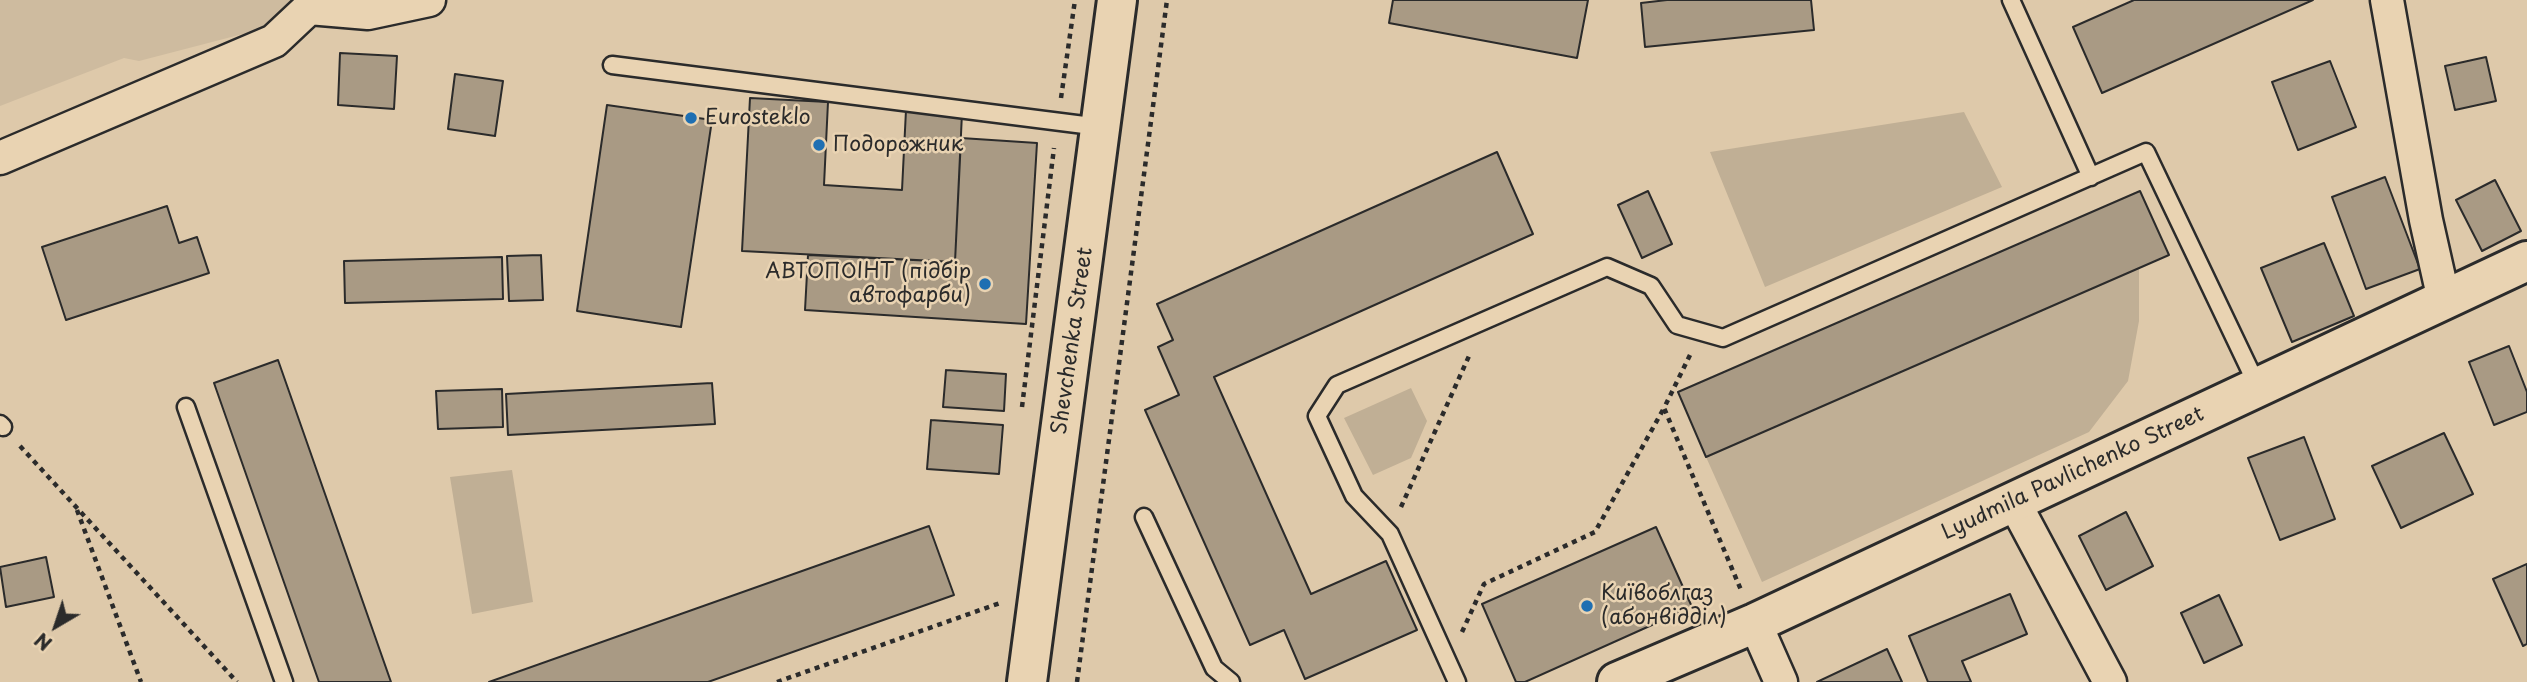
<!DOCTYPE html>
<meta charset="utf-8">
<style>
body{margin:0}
#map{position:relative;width:2527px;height:682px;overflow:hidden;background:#dec9aa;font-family:"Playpen Sans",sans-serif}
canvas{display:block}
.north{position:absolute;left:21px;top:591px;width:70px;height:70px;-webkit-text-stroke:5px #e9d3b2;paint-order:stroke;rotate:219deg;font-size:19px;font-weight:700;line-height:28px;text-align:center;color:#2b2b2b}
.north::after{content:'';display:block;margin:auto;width:24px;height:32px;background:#2b2b2b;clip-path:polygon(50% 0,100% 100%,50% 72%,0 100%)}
</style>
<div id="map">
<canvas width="2527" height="682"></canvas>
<div class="north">N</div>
</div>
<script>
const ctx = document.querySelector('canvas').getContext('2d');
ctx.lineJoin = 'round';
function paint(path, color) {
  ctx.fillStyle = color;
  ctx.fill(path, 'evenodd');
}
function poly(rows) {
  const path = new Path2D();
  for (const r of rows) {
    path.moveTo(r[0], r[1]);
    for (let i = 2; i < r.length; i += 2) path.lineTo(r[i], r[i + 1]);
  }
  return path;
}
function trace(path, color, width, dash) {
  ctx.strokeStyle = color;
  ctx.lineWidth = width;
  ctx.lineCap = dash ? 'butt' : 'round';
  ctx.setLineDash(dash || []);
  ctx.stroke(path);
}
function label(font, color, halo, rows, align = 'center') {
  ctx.font = font + ' "Playpen Sans",sans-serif';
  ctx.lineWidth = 5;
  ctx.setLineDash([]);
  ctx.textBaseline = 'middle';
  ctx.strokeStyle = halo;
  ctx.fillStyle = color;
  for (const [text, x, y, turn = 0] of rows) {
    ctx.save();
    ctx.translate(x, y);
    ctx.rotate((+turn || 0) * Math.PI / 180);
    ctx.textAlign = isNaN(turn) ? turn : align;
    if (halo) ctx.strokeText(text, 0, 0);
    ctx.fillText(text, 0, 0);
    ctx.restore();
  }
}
paint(poly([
 [0,0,314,0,262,29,139,61,124,58,0,106]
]), '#cebb9f');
paint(poly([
 [1964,112,2002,187,1765,287,1710,152],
 [2139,268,2139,321,2128,381,2089,432,1762,582,1706,457],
 [1411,388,1427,421,1411,458,1373,475,1344,418],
 [512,470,533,602,472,614,450,477]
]), '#c0af95');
const building = poly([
 [1393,0,1588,0,1577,58,1389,23,1393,0],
 [1667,0,1811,0,1814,30,1645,47,1641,3,1667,0],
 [2134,0,2313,0,2102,93,2073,27,2134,0],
 [340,53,397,56,394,109,338,105,340,53],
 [2486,57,2496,101,2455,110,2445,66,2486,57],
 [2330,61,2356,127,2298,150,2272,82,2330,61],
 [455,74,503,81,495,136,448,129,455,74],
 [750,98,828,102,824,185,902,190,906,110,962,113,955,262,742,251,750,98],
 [607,105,712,120,681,327,577,311,607,105],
 [961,138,1037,143,1026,324,805,310,808,255,955,262,961,138],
 [1497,152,1533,234,1214,377,1311,594,1386,561,1417,630,1305,679,1284,630,1250,645,1145,410,1179,395,1158,347,1173,340,1157,304,1497,152],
 [2385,177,2420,269,2366,289,2332,197,2385,177],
 [2495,180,2521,231,2482,251,2456,200,2495,180],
 [1648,191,1672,244,1642,258,1618,205,1648,191],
 [2140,191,2169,255,1706,457,1678,392,2140,191],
 [167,206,179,243,197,237,209,273,66,320,42,247,167,206],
 [2324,243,2354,316,2292,342,2261,268,2324,243],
 [541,255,543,300,509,301,507,256,541,255],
 [502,257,503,299,345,303,344,261,502,257],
 [2509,346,2527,392,2527,412,2494,425,2469,362,2509,346],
 [278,360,391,682,319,682,214,383,278,360],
 [946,370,1006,374,1004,411,943,407,946,370],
 [712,383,715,424,508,435,506,394,712,383],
 [502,389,503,427,438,429,436,391,502,389],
 [931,420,1003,425,999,474,927,469,931,420],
 [2444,433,2473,494,2401,528,2372,466,2444,433],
 [2304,437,2335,519,2280,540,2248,458,2304,437],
 [2126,512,2153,566,2106,590,2079,536,2126,512],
 [929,526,954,595,708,682,489,682,929,526],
 [1656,527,1692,607,1525,682,1516,682,1482,604,1656,527],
 [46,557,54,597,6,607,0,567,46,557],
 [2527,564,2527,644,2523,646,2493,579,2527,564],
 [2010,594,2027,634,1962,661,1971,682,1928,682,1909,636,2010,594],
 [2219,595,2242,645,2204,663,2181,613,2219,595],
 [1887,649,1902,682,1817,682,1887,649]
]);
paint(building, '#a99a84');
trace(building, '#2b2b2b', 2);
const service = poly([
 [2011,0,2091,177],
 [612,65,1100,127],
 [186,407,284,682],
 [0,424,3,427],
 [1144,517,1214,668,1231,682],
 [1457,682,1390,534,1354,496,1317,416,1337,385,1607,267,1651,286,1677,325,1723,338,2146,152,2258,387]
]);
const minor = poly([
 [2387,0,2426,220,2444,300],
 [0,158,274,41,309,8,368,13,429,0],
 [2014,502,2110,682],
 [1755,623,1781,682]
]);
const tertiary = poly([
 [1027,682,1117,0]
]);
const secondary = poly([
 [1617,682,1755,623,2527,261]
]);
trace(service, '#2b2b2b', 21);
trace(minor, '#2b2b2b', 37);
trace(tertiary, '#2b2b2b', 44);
trace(secondary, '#2b2b2b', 44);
trace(poly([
 [1061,98,1075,0],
 [1690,355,1664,408,1741,590],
 [1022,407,1054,148],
 [20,446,237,682],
 [1401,507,1469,356],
 [77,510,141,682],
 [1462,632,1484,584,1595,532,1664,408],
 [777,682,1000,603],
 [1077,682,1167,0]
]), '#2b2b2b', 4.5, [5, 5]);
trace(service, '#e9d3b2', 16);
trace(minor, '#e9d3b2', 32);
trace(tertiary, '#e9d3b2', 38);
trace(secondary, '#e9d3b2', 38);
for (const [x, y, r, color] of [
 [691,118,7,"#1f6fb2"],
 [819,145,7,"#1f6fb2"],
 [985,284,7,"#1f6fb2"],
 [1587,606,7,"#1f6fb2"]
]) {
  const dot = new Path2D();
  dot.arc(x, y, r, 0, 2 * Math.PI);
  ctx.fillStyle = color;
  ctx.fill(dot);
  trace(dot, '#e9d3b2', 2.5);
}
label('21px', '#2b2b2b', '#e9d3b2', [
 ["Eurosteklo",705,118],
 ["Подорожник",833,145],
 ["АВТОПОІНТ (підбір",971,272,"right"],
 ["автофарби)",971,296,"right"],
 ["Київоблгаз",1601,594],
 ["(абонвідділ)",1601,618]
], 'left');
label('21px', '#2b2b2b', '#e9d3b2', [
 ["Shevchenka Street",1073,341,-82],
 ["Lyudmila Pavlichenko Street",2073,474,-25]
]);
</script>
